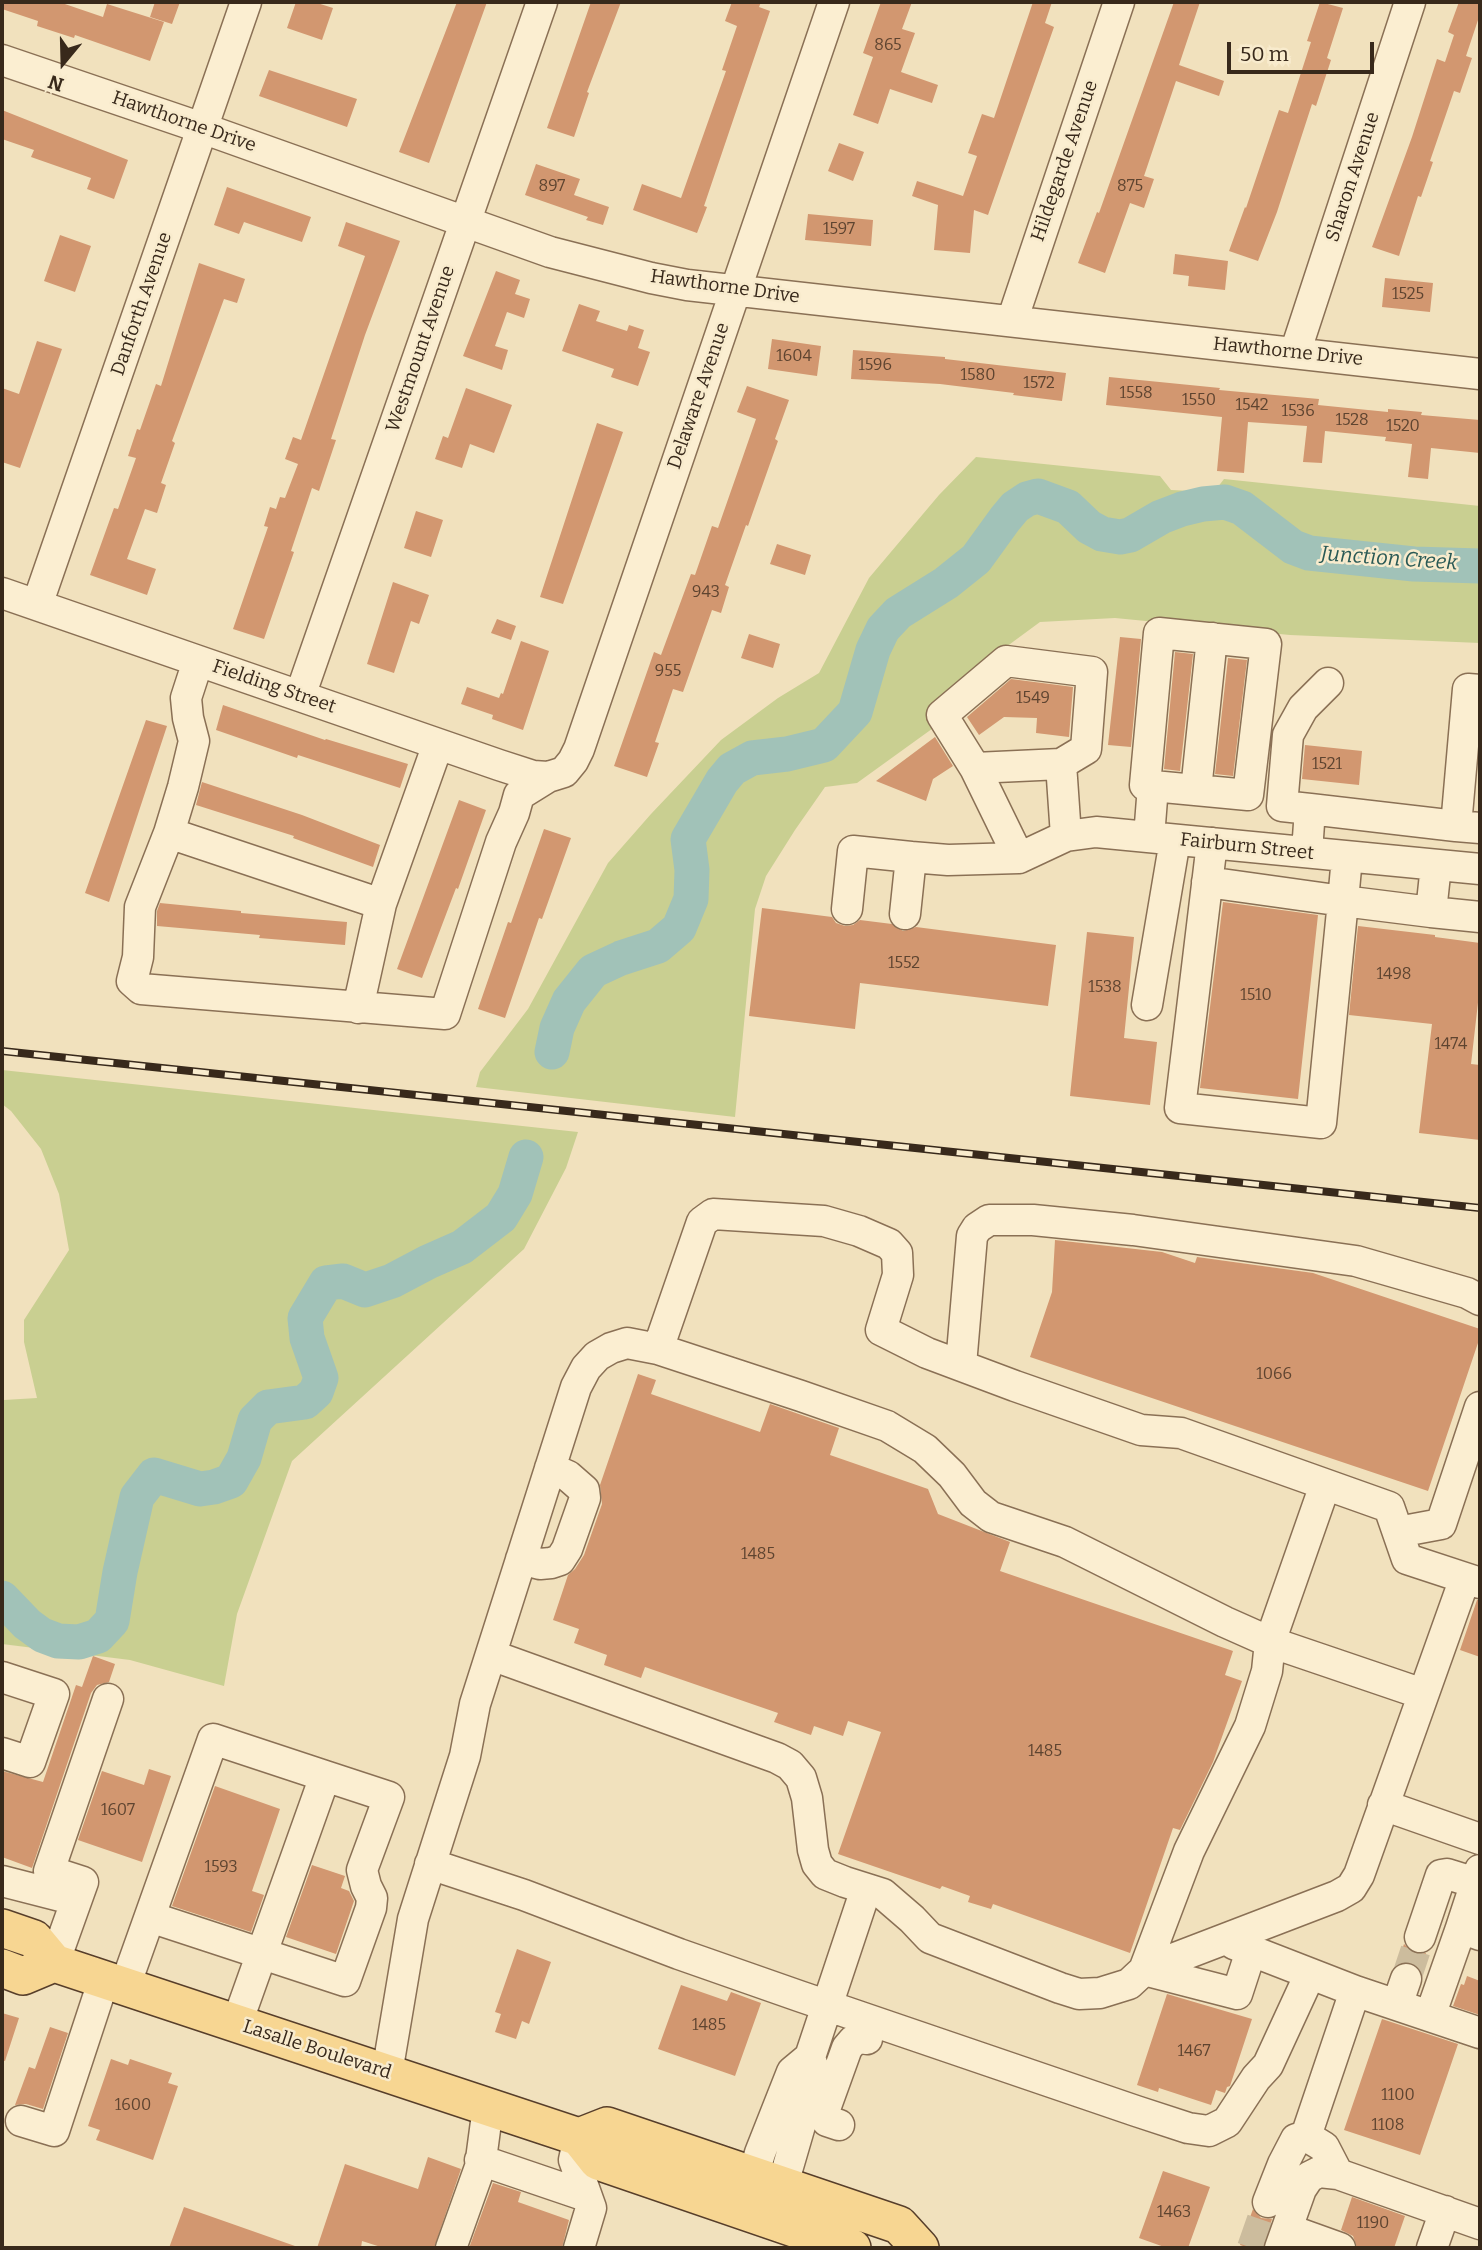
<!DOCTYPE html>
<style>
body{margin:0}
#map{position:relative;width:1482px;height:2250px;overflow:hidden;background:#f1e1bd;font-family:Bitter,serif}
canvas{display:block}
.frame{position:absolute;inset:0;border:4px solid #38291b;pointer-events:none}
.north{position:absolute;left:28px;top:28px;width:70px;height:70px;-webkit-text-stroke:5px #f8ebcd;paint-order:stroke;rotate:199deg;font-size:19px;font-weight:700;line-height:28px;text-align:center;color:#38291b}
.north::after{content:'';display:block;margin:auto;width:24px;height:32px;background:#38291b;clip-path:polygon(50% 0,100% 100%,50% 72%,0 100%)}
.scale{position:absolute;left:1227px;top:42px;width:147px;height:32px;box-sizing:border-box;border:4px solid #38291b;border-top:0;padding-left:9px;font-size:21px;line-height:24px;white-space:nowrap;color:#38291b;-webkit-text-stroke:5px #f8ebcd;paint-order:stroke}
</style>
<div id="map">
<canvas width="1482" height="2250"></canvas>
<div class="frame"></div>
<div class="north">N</div>
<div class="scale">50 m</div>
</div>
<script>
const ctx = document.querySelector('canvas').getContext('2d');
ctx.lineJoin = 'round';
function paint(path, color) {
  ctx.fillStyle = color;
  ctx.fill(path, 'evenodd');
}
function poly(rows) {
  const path = new Path2D();
  for (const r of rows) {
    path.moveTo(r[0], r[1]);
    for (let i = 2; i < r.length; i += 2) path.lineTo(r[i], r[i + 1]);
  }
  return path;
}
function trace(path, color, width, dash) {
  ctx.strokeStyle = color;
  ctx.lineWidth = width;
  ctx.lineCap = dash ? 'butt' : 'round';
  ctx.setLineDash(dash || []);
  ctx.stroke(path);
}
function label(font, color, halo, rows, align = 'center') {
  ctx.font = font + ' Bitter,serif';
  ctx.lineWidth = 5;
  ctx.setLineDash([]);
  ctx.textBaseline = 'middle';
  ctx.strokeStyle = halo;
  ctx.fillStyle = color;
  for (const [text, x, y, turn = 0] of rows) {
    ctx.save();
    ctx.translate(x, y);
    ctx.rotate((+turn || 0) * Math.PI / 180);
    ctx.textAlign = isNaN(turn) ? turn : align;
    if (halo) ctx.strokeText(text, 0, 0);
    ctx.fillText(text, 0, 0);
    ctx.restore();
  }
}
paint(poly([
 [976,457,1160,476,1171,490,1214,492,1224,479,1480,506,1480,643,1290,635,1115,618,1040,622,957,683,936,726,857,783,825,787,795,830,766,876,755,909,735,1117,476,1087,480,1072,528,1009,608,863,651,814,721,740,778,698,819,673,869,578,939,495],
 [2,1070,578,1132,566,1168,524,1249,292,1461,237,1614,224,1686,130,1660,2,1644,2,1405,4,1400,37,1398,24,1342,24,1320,69,1250,59,1194,41,1149,11,1111,2,1104]
]), '#c9cf91');
trace(poly([
 [552,1052,557,1028,569,1001,593,971,621,958,658,946,679,928,691,899,692,870,688,839,722,781,732,769,752,758,787,754,824,745,855,712,873,650,883,629,898,613,946,583,976,559,1005,519,1015,507,1027,499,1038,496,1068,507,1089,527,1102,534,1120,537,1130,535,1161,517,1182,509,1203,504,1225,502,1242,508,1293,547,1309,553,1414,564,1480,566],
 [2,1598,27,1624,42,1635,58,1641,79,1642,98,1636,112,1621,120,1572,137,1497,154,1475,200,1489,214,1487,231,1481,244,1458,255,1420,268,1407,305,1402,316,1392,321,1378,307,1338,305,1318,326,1283,343,1281,365,1290,392,1281,428,1262,462,1247,501,1217,515,1194,526,1157]
]), '#a1c2b8', 35);
paint(poly([
 [2,2,59,2,103,17,107,4,164,22,150,61,75,35,74,38,37,26,38,21,2,9],
 [155,2,180,2,172,24,150,17],
 [296,2,314,2,333,8,322,40,287,28],
 [457,2,487,2,429,163,399,152],
 [591,2,621,2,587,92,589,93,574,137,547,128],
 [732,2,761,2,759,7,770,11,704,206,707,207,697,233,633,210,642,184,681,198,726,71,722,70,737,26,725,21],
 [881,2,912,2,902,29,915,33,901,72,938,85,932,103,890,89,878,124,853,115,873,57,863,53],
 [1033,2,1052,2,1045,23,1054,27,988,215,974,210,970,253,934,250,938,205,912,196,917,181,963,196,977,156,968,153,982,114,994,118],
 [1174,2,1200,2,1179,65,1224,81,1219,96,1176,81,1144,176,1154,179,1144,208,1130,203,1105,273,1078,263,1097,212,1099,213],
 [1320,2,1343,8,1327,58,1331,60,1316,106,1312,104,1277,212,1258,261,1229,251,1245,207,1246,208,1279,110,1288,113,1311,42,1307,41],
 [1459,2,1480,2,1480,14,1466,56,1472,58,1460,93,1454,91,1430,161,1433,162,1421,197,1418,196,1399,256,1372,247,1412,137,1437,59,1445,62,1454,35,1448,32],
 [269,70,357,99,347,127,259,96],
 [2,110,128,160,114,199,87,189,91,178,31,157,34,150,2,139],
 [839,143,864,152,853,181,828,171],
 [536,164,580,179,574,195,609,207,603,225,586,220,588,217,525,195],
 [227,187,311,217,302,242,244,222,239,234,214,225],
 [808,214,873,220,871,246,805,240],
 [346,222,400,241,365,335,331,439,336,440,319,491,312,488,291,551,294,552,264,639,233,629,268,527,264,526,270,507,276,509,280,497,285,498,298,464,285,459,293,437,301,440,365,256,338,246],
 [60,235,91,246,75,292,44,281],
 [1175,254,1228,261,1225,290,1188,286,1189,276,1173,274],
 [199,263,245,279,237,303,224,299,172,441,175,443,161,483,166,485,157,513,145,509,127,559,156,569,147,595,90,575,114,508,118,509,136,458,128,456,137,429,140,430,156,384,161,386],
 [496,271,520,280,515,294,530,299,524,318,507,312,495,346,508,350,502,370,463,356],
 [1385,278,1433,283,1430,312,1382,307],
 [579,304,600,311,596,321,627,331,629,325,644,330,638,348,650,352,638,386,611,377,614,369,562,351],
 [772,339,821,346,817,376,768,369],
 [37,341,62,349,20,468,2,462,2,388,19,394],
 [853,350,945,357,945,359,1066,373,1062,401,1013,395,1014,393,940,384,851,379],
 [1109,377,1220,388,1219,390,1319,399,1318,405,1388,412,1388,409,1422,412,1421,415,1480,420,1480,453,1431,448,1428,479,1408,477,1412,444,1385,441,1386,437,1325,431,1322,463,1303,462,1307,426,1248,422,1244,473,1217,471,1222,417,1106,405],
 [747,386,789,400,775,439,778,441,748,526,746,525,725,585,729,587,721,613,712,610,683,692,673,689,655,742,659,743,647,777,614,766,654,652,661,655,691,574,695,575,712,526,718,528,739,468,756,419,737,412],
 [466,388,512,405,494,453,470,444,462,468,435,459,443,436,448,438],
 [597,423,623,432,563,604,540,597],
 [416,511,443,520,431,557,404,548],
 [777,544,811,555,805,575,770,564],
 [393,582,429,595,419,624,411,621,394,673,367,664],
 [497,619,516,626,511,640,491,633],
 [749,634,780,644,773,668,741,658],
 [1120,637,1141,639,1131,747,1108,745],
 [521,641,549,651,523,730,492,719,493,715,461,704,467,687,499,698,501,693,503,694],
 [1175,652,1193,654,1180,771,1164,769],
 [1228,658,1247,660,1233,776,1215,774],
 [1011,679,1073,687,1069,737,1036,733,1037,718,1004,717,979,735,967,717],
 [223,705,325,740,326,739,408,764,400,788,298,755,297,758,216,730],
 [146,720,167,726,109,902,85,893],
 [935,737,953,766,933,779,926,801,876,781],
 [1305,745,1362,751,1359,785,1302,779],
 [202,782,302,815,380,845,373,867,293,838,294,836,196,805],
 [459,800,486,810,458,889,456,888,422,978,397,969],
 [544,829,571,838,542,919,539,918,505,1018,478,1009,508,922,511,923],
 [1223,902,1318,915,1298,1099,1200,1088],
 [160,903,241,911,241,913,347,922,345,945,259,938,260,935,157,926,157,911],
 [762,908,832,917,836,923,845,926,853,925,860,920,892,924,903,931,916,927,1056,945,1048,1006,860,983,855,1029,749,1016],
 [1358,926,1435,935,1435,937,1480,943,1480,985,1471,1064,1480,1065,1480,1140,1419,1133,1432,1024,1349,1015],
 [1087,932,1134,937,1124,1038,1157,1042,1150,1105,1070,1096],
 [1055,1240,1162,1252,1195,1263,1197,1257,1313,1273,1480,1329,1480,1337,1428,1491,1030,1357,1052,1292],
 [638,1374,656,1380,651,1394,760,1432,770,1404,839,1428,830,1455,928,1489,938,1514,1010,1542,1000,1571,1233,1651,1225,1675,1242,1681,1213,1762,1180,1830,1173,1828,1130,1953,993,1904,991,1909,968,1902,970,1896,942,1886,940,1889,838,1854,881,1732,848,1721,843,1736,814,1726,811,1735,774,1722,778,1713,645,1667,641,1678,604,1665,607,1655,574,1643,579,1629,553,1620,568,1575,575,1569,584,1555,602,1504,600,1485],
 [1477,1600,1480,1600,1480,1657,1460,1650],
 [93,1656,115,1664,109,1682,97,1685,91,1693,32,1868,2,1857,2,1771,43,1782,76,1685,82,1687],
 [149,1769,171,1776,142,1862,78,1840,102,1771,144,1785],
 [215,1786,280,1809,252,1891,264,1895,251,1932,172,1906],
 [312,1865,345,1876,341,1888,349,1891,354,1901,336,1954,286,1937],
 [1404,1944,1414,1953,1426,1953,1420,1970,1411,1962,1403,1962,1397,1964],
 [517,1949,551,1962,529,2024,522,2021,516,2039,495,2032,501,2014,495,2012],
 [1467,1976,1480,1981,1480,2015,1453,2006,1461,1984,1464,1985],
 [681,1985,727,2001,731,1992,761,2003,735,2076,658,2049],
 [1167,1994,1252,2019,1230,2086,1227,2087,1225,2093,1216,2090,1211,2105,1159,2088,1158,2092,1137,2085],
 [2,2013,19,2018,5,2061,2,2060],
 [1382,2019,1458,2044,1420,2155,1344,2130],
 [50,2027,68,2033,43,2109,26,2104,15,2105,29,2067,35,2069],
 [111,2059,128,2065,130,2059,172,2073,168,2083,178,2086,153,2160,96,2140,100,2130,88,2126],
 [428,2157,461,2169,434,2248,384,2248,362,2241,361,2248,317,2248,345,2164,418,2189],
 [1163,2171,1210,2187,1188,2248,1167,2248,1139,2238],
 [493,2183,521,2192,518,2202,569,2220,562,2248,469,2248],
 [1352,2197,1405,2216,1394,2248,1357,2248,1353,2236,1341,2230],
 [184,2207,295,2246,295,2248,169,2248],
 [1253,2209,1261,2218,1272,2219,1263,2248,1249,2248,1240,2245]
]), '#d29770');
trace(poly([
 [1406,1979,1420,1937],
 [1252,2248,1268,2202]
]), '#ccbc9d', 30, [30, 15]);
const minor = poly([
 [2,60,202,128,550,252,651,278,687,285,1480,374],
 [1012,321,1119,2],
 [1295,353,1410,2],
 [2,593,499,765,533,776,548,777],
 [37,605,246,2],
 [198,661,186,698,188,718,194,741,183,787,169,833,140,907,138,957,132,981,141,989,445,1014,501,842,514,813,519,795,548,777,564,772,573,761,579,749,834,2],
 [1480,690,1468,689,1456,826,1480,828],
 [300,696,542,2],
 [975,768,942,715,1006,661,1092,672,1086,749,1061,764],
 [1196,790,1212,638],
 [1310,809,1282,806,1288,735,1303,708,1328,683],
 [169,833,381,904],
 [1149,837,1153,786,1248,795,1266,644,1159,633,1145,785,1153,786],
 [1212,843,1180,1108,1321,1123,1343,901,1431,912],
 [1307,852,1310,809,1456,826],
 [1019,858,975,768,1061,764,1066,836],
 [1436,865,1431,912,1480,917],
 [1207,882,1343,901,1347,857],
 [847,909,853,851,911,857],
 [905,914,911,857,948,860,1019,858,1066,836,1096,832,1480,869],
 [1147,1005,1175,840],
 [358,1008,381,904,438,744],
 [658,1349,702,1222,713,1214,824,1221,859,1231,889,1244,897,1253,898,1275,881,1330,927,1353,1015,1386,1141,1430,1181,1433,1389,1507,1407,1559,1480,1583],
 [961,1365,972,1236,977,1228,989,1220,1033,1220,1133,1230,1356,1261,1467,1293,1480,1300],
 [1398,1532,1441,1524,1480,1407],
 [521,1559,540,1564,551,1563,560,1560,567,1549,585,1498,584,1490,568,1476,550,1468],
 [491,1655,777,1758,790,1765,801,1778,807,1798,813,1850,817,1864,825,1874,845,1882,883,1894,912,1919,930,1938,1060,1988,1079,1994,1100,1993,1129,1984,1144,1970,1337,1896,1351,1888,1359,1875,1465,1578],
 [2,1677,54,1694,30,1762,2,1753],
 [1383,1805,1480,1839],
 [430,1864,524,1895,679,1954,799,1996,1136,2111,1188,2128,1209,2131,1227,2122,1256,2078,1268,2065,1310,1974],
 [1480,1870,1461,1928,1480,1935],
 [2,1881,76,1900],
 [150,1917,345,1981,371,1908,372,1898,366,1886,362,1870,389,1797,325,1776],
 [1420,1937,1441,1875,1447,1874,1476,1883],
 [1234,1944,1355,1991,1480,2033],
 [1251,1951,1237,1994,1144,1970,1189,1851,1250,1726,1267,1671,1270,1642,1325,1485],
 [54,1963,83,1882,49,1871,108,1699],
 [125,1986,213,1739,325,1776,237,2023],
 [1397,2005,1406,1979],
 [1430,2016,1461,1928],
 [387,2073,413,1919,465,1756,475,1704,576,1387,586,1368,597,1356,611,1348,627,1343,658,1349,801,1396,887,1426,925,1449,952,1475,973,1503,991,1517,1065,1542,1225,1622,1270,1642,1423,1694],
 [21,2121,54,2131,104,1979],
 [839,2125,827,2121,824,2116,825,2109,847,2048,853,2041,859,2038,867,2039],
 [1306,2136,1355,1991],
 [480,2160,586,2196],
 [747,2196,760,2153,792,2072,810,2057,866,1889],
 [1268,2202,1283,2164,1296,2139,1306,2136,1324,2147,1338,2174],
 [776,2208,815,2074,810,2057],
 [1287,2229,1340,2248],
 [451,2248,480,2167,488,2107],
 [579,2248,591,2208,574,2160,579,2137],
 [1280,2248,1301,2189,1309,2177,1319,2172,1338,2174,1480,2224],
 [1432,2248,1445,2211]
]);
const major = poly([
 [2,1928,34,1939,54,1963,579,2137,598,2161,852,2248],
 [2,1968,23,1976,54,1963],
 [579,2137,607,2126,899,2225,920,2248]
]);
trace(minor, '#8a7055', 33);
trace(major, '#573e2a', 40);
trace(minor, '#fbeed1', 30);
trace(major, '#f7d692', 37);
const rail = poly([
 [2,1051,1480,1208]
]);
trace(rail, '#38291b', 8);
trace(rail, '#f8ebcd', 5, [16]);
label('16px', '#5e4430', null, [
 ["865",888,46],
 ["897",552,187],
 ["875",1130,187],
 ["1597",839,230],
 ["1525",1408,295],
 ["1604",794,357],
 ["1596",875,366],
 ["1580",978,376],
 ["1572",1039,384],
 ["1558",1136,394],
 ["1550",1199,401],
 ["1542",1252,406],
 ["1536",1298,412],
 ["1528",1352,421],
 ["1520",1403,427],
 ["943",706,593],
 ["955",668,672],
 ["1549",1033,699],
 ["1521",1327,765],
 ["1552",904,964],
 ["1498",1394,975],
 ["1538",1105,988],
 ["1510",1256,996],
 ["1474",1451,1045],
 ["1066",1274,1375],
 ["1485",758,1555],
 ["1485",1045,1752],
 ["1607",118,1811],
 ["1593",221,1868],
 ["1485",709,2026],
 ["1467",1194,2052],
 ["1100",1398,2096],
 ["1600",133,2106],
 ["1108",1388,2126],
 ["1463",1174,2213],
 ["1190",1373,2224]
]);
label('19px', '#38291b', '#f8ebcd', [
 ["Hawthorne Drive",184,122,19],
 ["Hildegarde Avenue",1065,161,-71],
 ["Sharon Avenue",1353,177,-72],
 ["Hawthorne Drive",725,287,8],
 ["Danforth Avenue",142,304,-71],
 ["Westmount Avenue",421,349,-71],
 ["Hawthorne Drive",1288,352,6],
 ["Delaware Avenue",699,396,-71],
 ["Fielding Street",274,687,19],
 ["Fairburn Street",1247,847,6],
 ["Lasalle Boulevard",317,2050,18]
]);
label('italic 21px', '#295955', '#f8ebcd', [
 ["Junction Creek",1389,559,4]
]);
</script>
